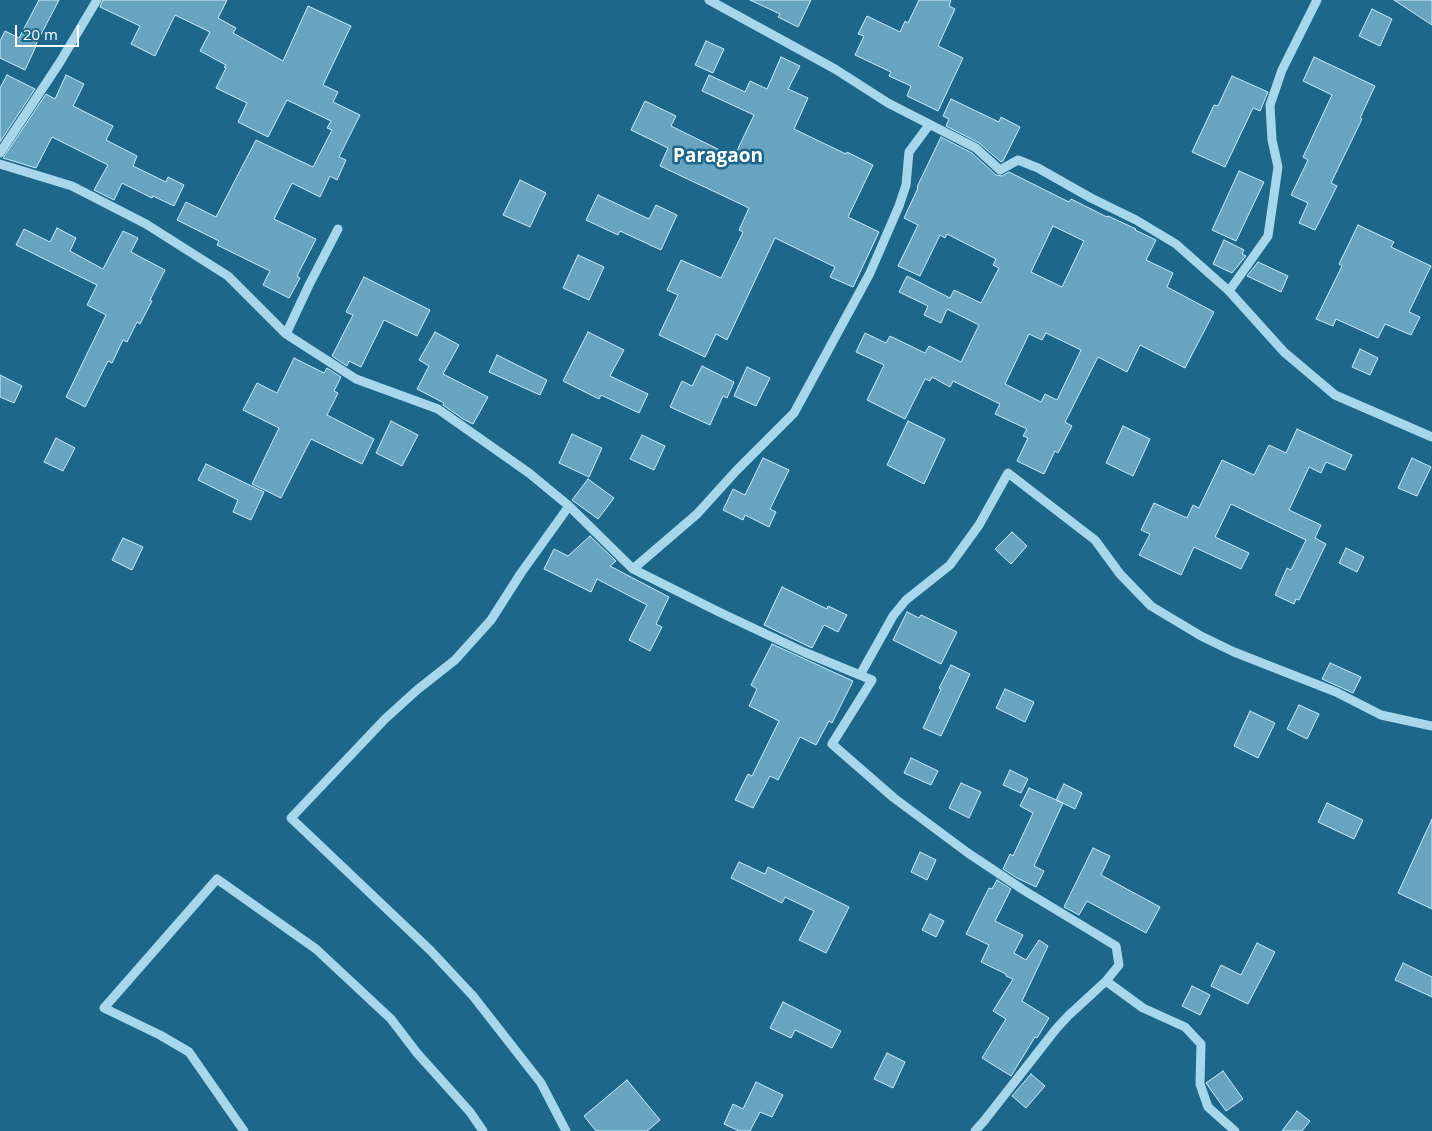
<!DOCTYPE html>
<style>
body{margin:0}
#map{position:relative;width:1432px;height:1131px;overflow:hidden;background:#1d678a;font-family:"Open Sans",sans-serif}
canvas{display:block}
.scale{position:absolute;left:15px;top:25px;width:64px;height:22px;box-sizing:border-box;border:2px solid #fff;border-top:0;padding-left:6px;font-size:15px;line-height:18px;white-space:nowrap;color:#fff;-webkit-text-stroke:4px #1d678a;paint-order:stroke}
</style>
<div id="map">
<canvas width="1432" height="1131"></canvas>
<div class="scale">20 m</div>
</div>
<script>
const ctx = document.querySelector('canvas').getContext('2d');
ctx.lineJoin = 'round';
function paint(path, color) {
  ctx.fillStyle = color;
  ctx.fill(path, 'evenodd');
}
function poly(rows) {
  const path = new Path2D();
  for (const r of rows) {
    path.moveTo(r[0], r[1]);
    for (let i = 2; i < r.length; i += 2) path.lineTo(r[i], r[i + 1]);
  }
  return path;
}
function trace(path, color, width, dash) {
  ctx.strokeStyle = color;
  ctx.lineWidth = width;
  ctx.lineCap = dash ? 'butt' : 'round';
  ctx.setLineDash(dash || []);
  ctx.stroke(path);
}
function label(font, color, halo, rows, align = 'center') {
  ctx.font = font + ' "Open Sans",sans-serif';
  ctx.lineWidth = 5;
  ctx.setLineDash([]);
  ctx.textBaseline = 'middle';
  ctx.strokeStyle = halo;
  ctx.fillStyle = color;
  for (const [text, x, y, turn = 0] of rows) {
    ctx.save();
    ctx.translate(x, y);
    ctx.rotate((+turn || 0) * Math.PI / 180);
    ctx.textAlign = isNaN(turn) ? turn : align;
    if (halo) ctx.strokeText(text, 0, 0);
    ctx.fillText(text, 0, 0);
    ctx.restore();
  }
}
const building = poly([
 [39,0,59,0,35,46,36,46,25,70,0,58,0,41,5,31,19,38,39,0],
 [103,0,227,0,218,18,236,28,233,33,283,61,308,6,351,26,323,85,338,92,333,102,360,115,339,157,346,160,337,180,330,176,320,197,292,183,274,219,316,239,297,276,300,278,289,298,263,285,270,271,217,245,219,241,177,220,186,202,216,217,256,140,313,167,332,130,327,128,331,121,287,100,268,137,238,122,247,103,216,88,226,68,224,67,226,65,200,51,210,32,175,15,155,56,131,44,140,26,100,7,103,0],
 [750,0,811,0,798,27,778,17,780,14,750,0],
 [919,0,951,0,949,6,955,9,938,46,963,58,938,111,907,96,911,86,889,76,891,72,855,55,864,36,858,34,867,16,900,32,905,21,908,23,919,0],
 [1394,0,1432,0,1432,25,1394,0],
 [1372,9,1392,19,1380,46,1359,36,1372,9],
 [706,41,724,49,713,73,695,65,706,41],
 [781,57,800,66,788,89,808,98,794,129,846,154,847,152,873,165,848,217,879,232,853,287,830,277,835,267,775,238,727,340,716,334,705,357,659,335,678,295,667,290,681,260,721,278,743,232,739,230,749,208,660,166,668,148,631,130,645,101,676,116,671,126,734,157,754,115,702,91,709,75,745,92,750,81,767,89,781,57],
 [1314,57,1375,86,1360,118,1362,119,1331,183,1337,186,1315,230,1299,223,1308,203,1291,195,1308,160,1303,157,1332,95,1303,81,1314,57],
 [7,75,35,89,0,142,0,88,7,75],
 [66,75,84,84,73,106,113,126,106,140,137,156,133,166,166,182,168,177,184,185,174,206,153,196,152,198,122,183,114,200,94,190,108,165,52,137,36,168,3,158,46,94,55,99,66,75],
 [1232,76,1268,92,1260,111,1253,108,1225,167,1192,152,1214,105,1218,106,1232,76],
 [951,99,999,122,1001,117,1020,127,1003,161,1001,162,979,143,946,126,949,119,943,116,951,99],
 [941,137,972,153,996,175,1002,176,1009,172,1069,202,1071,199,1107,217,1108,216,1136,229,1135,230,1156,240,1146,260,1173,273,1167,287,1214,312,1185,368,1140,345,1127,372,1098,357,1065,422,1072,426,1058,453,1055,451,1044,474,1017,461,1028,438,1023,436,1027,429,995,414,1000,404,953,381,950,387,932,377,930,381,925,379,905,419,867,400,884,365,856,352,865,333,886,343,890,336,925,353,929,346,961,362,979,325,947,309,941,323,924,315,928,306,899,292,907,276,950,298,954,290,981,303,999,268,993,265,996,259,947,234,945,238,940,235,920,276,898,266,918,225,904,218,918,188,917,187,941,137],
 [1053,226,1084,241,1062,287,1031,272,1053,226],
 [1046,333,1081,350,1057,400,1045,394,1041,402,1005,384,1029,334,1042,340,1046,333],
 [1239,171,1264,182,1236,241,1212,230,1239,171],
 [520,180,546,193,530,227,503,215,520,180],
 [598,195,649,219,656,205,677,215,661,250,620,231,618,235,586,220,598,195],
 [1358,225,1394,242,1391,247,1431,266,1409,312,1420,317,1411,335,1385,324,1378,338,1336,319,1333,326,1316,319,1342,266,1339,264,1358,225],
 [57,228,76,238,70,251,103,269,123,231,138,238,131,252,165,270,150,300,152,301,140,324,137,322,127,342,123,340,112,363,108,361,85,407,66,397,106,315,87,305,97,285,16,245,24,229,50,242,57,228],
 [1224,240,1244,250,1242,254,1246,256,1232,273,1213,264,1224,240],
 [578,255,604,267,589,300,563,288,578,255],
 [1258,262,1288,276,1281,292,1247,276,1258,262],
 [364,277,430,310,417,336,384,320,361,367,349,361,347,366,332,356,353,315,346,312,364,277],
 [435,332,459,345,443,374,488,397,473,424,463,419,443,405,444,403,417,389,429,366,419,360,435,332],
 [588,332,624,350,610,376,648,394,639,413,601,395,599,399,563,381,588,332],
 [1360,349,1378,358,1370,375,1352,367,1360,349],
 [497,355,547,380,540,395,489,372,497,355],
 [294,358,324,373,327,368,341,377,334,391,338,393,327,415,374,439,362,464,311,439,281,498,252,484,279,428,243,410,257,383,277,393,294,358],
 [702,366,734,382,727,398,723,396,710,425,670,407,682,381,692,386,702,366],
 [747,367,770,378,756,406,734,396,747,367],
 [0,375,22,386,14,403,0,397,0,375],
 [391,421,418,435,402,466,376,453,391,421],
 [908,421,945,439,924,484,887,465,908,421],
 [1123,426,1150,439,1133,476,1106,463,1123,426],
 [1297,429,1352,455,1345,470,1326,462,1321,473,1309,467,1289,510,1321,525,1315,538,1326,544,1299,600,1296,599,1294,604,1275,595,1287,568,1291,570,1306,540,1231,504,1215,537,1249,553,1241,569,1194,547,1181,575,1139,555,1150,534,1141,530,1154,503,1187,518,1193,505,1199,508,1222,460,1254,475,1269,445,1286,453,1297,429],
 [572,434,602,448,589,477,559,463,572,434],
 [642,435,665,446,654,470,630,459,642,435],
 [56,438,75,448,63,471,44,462,56,438],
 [763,458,789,470,770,509,776,512,769,527,745,515,743,520,723,510,733,489,745,495,763,458],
 [1412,458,1431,467,1417,496,1398,488,1412,458],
 [206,464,264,492,251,520,233,512,238,500,198,480,206,464],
 [588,479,614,498,598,519,572,500,588,479],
 [1012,532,1027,546,1011,564,995,549,1012,532],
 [590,536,616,561,610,566,669,597,656,624,662,627,650,651,629,640,647,605,597,579,591,592,544,569,554,549,568,556,590,536],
 [123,538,143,547,132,570,112,560,123,538],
 [1346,548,1364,557,1357,572,1339,563,1346,548],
 [782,587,827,609,828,606,847,615,838,632,824,625,812,648,764,625,782,587],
 [907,612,919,618,921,615,957,632,941,664,893,640,907,612],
 [772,644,853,681,832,723,829,721,816,745,800,737,778,780,770,776,753,808,735,800,748,774,752,776,779,721,749,706,757,689,751,685,772,644],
 [1330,663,1361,677,1353,693,1322,679,1330,663],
 [951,665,970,674,941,736,923,728,941,689,939,688,951,665],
 [1005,689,1034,702,1025,722,996,708,1005,689],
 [1299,705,1319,714,1307,739,1287,729,1299,705],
 [1250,711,1275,723,1258,758,1234,746,1250,711],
 [911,758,938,771,931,785,904,773,911,758],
 [1010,770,1028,779,1021,793,1003,785,1010,770],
 [961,783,981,792,969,818,949,808,961,783],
 [1064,784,1082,793,1075,809,1056,800,1064,784],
 [1029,788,1063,803,1034,866,1044,871,1036,887,1017,878,1003,869,1010,854,1013,856,1033,813,1020,806,1029,788],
 [1327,803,1363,820,1354,839,1318,822,1327,803],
 [1432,819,1432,909,1398,893,1432,819],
 [1093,848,1110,856,1101,875,1160,907,1146,933,1087,901,1079,915,1064,907,1093,848],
 [920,852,936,860,927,880,911,872,920,852],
 [739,862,765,874,768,867,849,907,826,953,799,940,814,911,785,897,782,903,731,878,739,862],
 [997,880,1011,889,995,921,1023,935,1014,953,1026,960,1039,940,1048,946,1022,1001,1049,1018,1037,1038,1035,1037,1011,1076,982,1058,1006,1019,993,1011,1013,979,1006,976,1006,974,981,962,989,945,966,934,989,888,992,889,997,880],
 [930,914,944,921,936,937,922,930,930,914],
 [1257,943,1275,952,1248,1004,1211,986,1221,965,1241,975,1257,943],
 [1403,963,1432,977,1432,997,1395,980,1403,963],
 [1192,986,1210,995,1200,1015,1182,1006,1192,986],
 [783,1002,841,1031,832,1048,795,1030,791,1038,770,1028,783,1002],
 [887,1053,905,1062,893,1088,874,1079,887,1053],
 [1223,1071,1243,1099,1226,1111,1206,1083,1223,1071],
 [1031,1074,1045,1086,1026,1108,1012,1096,1031,1074],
 [627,1080,660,1120,647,1131,596,1131,584,1116,627,1080],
 [756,1082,783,1095,772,1117,760,1112,750,1131,739,1131,724,1124,733,1104,743,1109,756,1082],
 [1297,1111,1310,1121,1302,1131,1282,1131,1297,1111]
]);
paint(building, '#67a4c0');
trace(building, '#ceebf9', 1);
trace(poly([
 [709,0,835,69,888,103,976,148,1000,170,1018,160,1038,168,1091,198,1136,220,1176,244,1229,291,1284,352,1335,395,1432,437],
 [0,153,60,62,97,0],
 [0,164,72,186,146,224,228,276,286,334],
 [338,229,309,285,286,334,356,379,438,409,529,473,569,506,633,569,697,514,736,471,794,413,870,273,899,206,906,185,909,152,929,125],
 [1229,291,1268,236,1278,167,1272,140,1270,105,1282,70,1317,0],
 [633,569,719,612,804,652,872,680,832,744,894,798,968,853,1025,891,1116,946,1119,965,1106,981,1068,1016,1056,1029,984,1121,975,1131],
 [860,675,893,616,906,600,950,565,979,525,1008,473,1095,540,1120,574,1151,606,1201,636,1234,652,1336,692,1381,715,1432,726],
 [1106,981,1143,1008,1185,1027,1201,1044,1200,1084,1208,1107,1235,1131],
 [244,1131,189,1052,160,1035,104,1008,217,879,316,949,391,1019,417,1053,470,1112,483,1131],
 [566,1131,541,1083,473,996,430,950,291,818,385,719,417,690,455,660,491,620,521,573,569,506]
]), '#a8d7ec', 9);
label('bold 19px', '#fff', '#1d678a', [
 ["Paragaon",718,157]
]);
</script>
